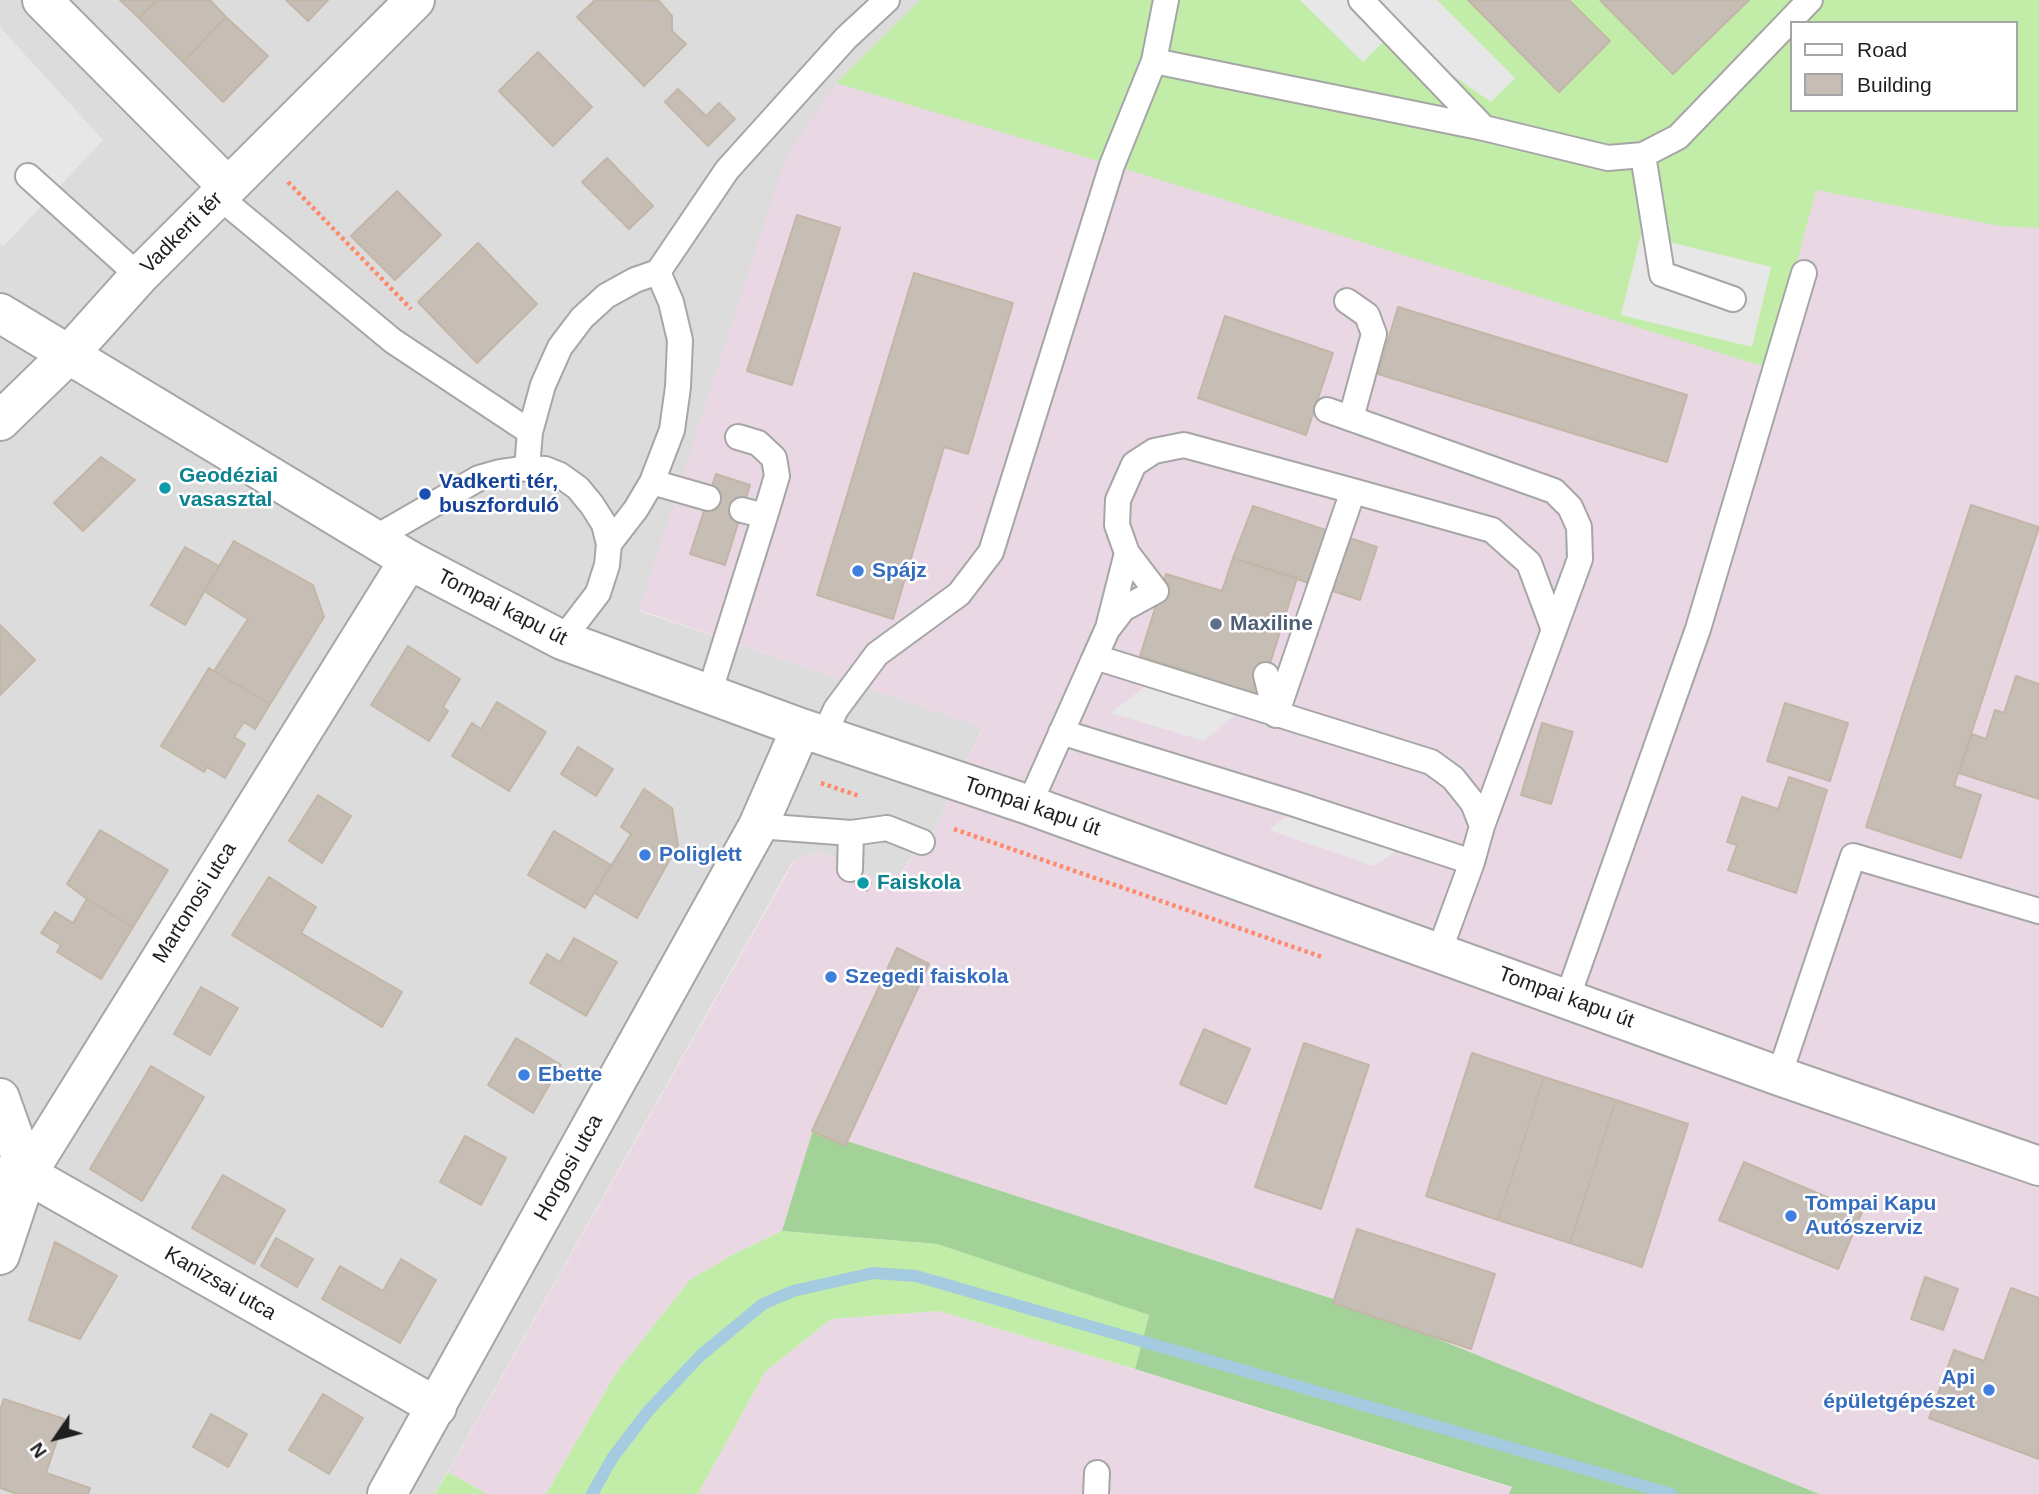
<!DOCTYPE html>
<meta charset="utf-8">
<style>
body{margin:0}
#map{position:relative;width:2039px;height:1494px;overflow:hidden;background:#f0eee5;font-family:Helvetica,sans-serif}
canvas{display:block}
.legend{position:absolute;left:1790px;top:21px;width:228px;height:91px;box-sizing:border-box;background:#fff;border:2px solid #a5a5a5;margin:0;padding:9px 12px;list-style:none;font-size:21px;color:#1f1f1f}
.legend li{display:flex;align-items:center;gap:14px;height:35px}
.legend b{width:35px;border:2px solid #a5a5a5}
.north{position:absolute;left:21px;top:1403px;width:70px;height:70px;-webkit-text-stroke:5px #fff;paint-order:stroke;rotate:235deg;font-size:19px;font-weight:700;line-height:28px;text-align:center;color:#1f1f1f}
.north::after{content:'';display:block;margin:auto;width:24px;height:32px;background:#1f1f1f;clip-path:polygon(50% 0,100% 100%,50% 72%,0 100%)}
</style>
<div id="map">
<canvas width="2039" height="1494"></canvas>
<ul class="legend">
<li><b style="height:9px;background:#fff"></b>Road</li>
<li><b style="height:19px;background:#c6bdb4"></b>Building</li>
</ul>
<div class="north">N</div>
</div>
<script>
const ctx = document.querySelector('canvas').getContext('2d');
ctx.lineJoin = 'round';
function paint(path, color) {
  ctx.fillStyle = color;
  ctx.fill(path, 'evenodd');
}
function poly(rows) {
  const path = new Path2D();
  for (const r of rows) {
    path.moveTo(r[0], r[1]);
    for (let i = 2; i < r.length; i += 2) path.lineTo(r[i], r[i + 1]);
  }
  return path;
}
function trace(path, color, width, dash) {
  ctx.strokeStyle = color;
  ctx.lineWidth = width;
  ctx.lineCap = dash ? 'butt' : 'round';
  ctx.setLineDash(dash || []);
  ctx.stroke(path);
}
function label(font, color, halo, rows, align = 'center') {
  ctx.font = font + ' Helvetica,sans-serif';
  ctx.lineWidth = 5;
  ctx.setLineDash([]);
  ctx.textBaseline = 'middle';
  ctx.strokeStyle = halo;
  ctx.fillStyle = color;
  for (const [text, x, y, turn = 0] of rows) {
    ctx.save();
    ctx.translate(x, y);
    ctx.rotate((+turn || 0) * Math.PI / 180);
    ctx.textAlign = isNaN(turn) ? turn : align;
    if (halo) ctx.strokeText(text, 0, 0);
    ctx.fillText(text, 0, 0);
    ctx.restore();
  }
}
paint(poly([
 [0,0,920,0,836,83,639,611,983,727,933,832,911,858,892,888,821,851,793,861,435,1494,0,1494]
]), '#dddcdc');
paint(poly([
 [920,0,2039,0,2039,1494,1819,1494,1364,1309,813,1131,782,1231,732,1255,690,1280,616,1373,546,1494,487,1494,448,1472,794,861,821,851,892,888,912,858,933,832,983,728,639,610,786,156,836,83],
 [1792,23,2016,23,2016,110,1792,110],
 [1166,574,1222,591,1140,655],
 [939,1311,1135,1369,1513,1488,1509,1494,698,1494,765,1372,831,1319]
]), '#ead7e4');
paint(poly([
 [920,0,2039,0,2039,228,2000,226,1816,190,1769,368,1112,165,836,83],
 [1792,23,2016,23,2016,110,1792,110],
 [782,1231,937,1244,1149,1315,1135,1369,939,1311,831,1319,765,1372,698,1494,546,1494,616,1373,690,1280,732,1255],
 [448,1472,487,1494,435,1494]
]), '#c2eda9');
paint(poly([
 [813,1130,1364,1309,1819,1494,1509,1494,1512,1487,1135,1369,1149,1315,937,1244,782,1231]
]), '#a2d298');
paint(poly([
 [1300,0,1437,0,1515,78,1491,102,1392,33,1363,62],
 [0,27,103,140,4,246,0,244],
 [1641,235,1771,267,1752,347,1621,315],
 [1157,677,1248,705,1204,741,1111,713],
 [1300,806,1410,842,1374,866,1269,830]
]), '#e7e7e7');
trace(poly([
 [592,1494,613,1457,649,1410,701,1355,763,1304,793,1291,873,1273,916,1276,1671,1494]
]), '#a4cbe0', 12);
const building = poly([
 [120,0,157,0,139,18,120,0],
 [157,0,210,0,226,17,183,62,139,18,157,0],
 [286,0,328,0,308,21,286,0],
 [595,0,659,1,672,16,672,31,686,44,644,86,577,17,595,0],
 [1468,0,1569,0,1610,41,1559,92,1468,0],
 [1600,0,1749,0,1673,74,1600,0],
 [226,17,268,56,223,102,183,62,226,17],
 [538,52,592,107,553,146,499,91,538,52],
 [678,89,706,116,719,103,735,119,708,146,665,102,678,89],
 [607,158,653,206,629,229,582,182,607,158],
 [397,191,441,235,395,280,351,236,397,191],
 [797,215,840,228,792,385,747,371,797,215],
 [478,243,537,304,477,363,418,302,478,243],
 [914,273,1013,303,968,454,944,447,893,619,817,595,914,273],
 [1398,307,1687,395,1667,462,1378,374,1398,307],
 [1225,316,1333,353,1306,435,1198,398,1225,316],
 [101,457,135,480,83,531,54,503,101,457],
 [716,474,750,485,725,565,690,554,716,474],
 [1971,505,2039,527,1954,786,1981,795,1961,858,1866,827,1971,505],
 [1253,506,1377,547,1360,600,1233,558,1253,506],
 [234,541,313,585,324,617,270,704,214,671,248,619,204,591,234,541],
 [185,547,219,566,185,625,151,605,185,547],
 [1233,558,1297,578,1260,695,1140,656,1166,574,1222,591,1233,558],
 [0,625,35,660,0,695,0,625],
 [408,646,460,679,443,707,448,711,429,741,371,705,408,646],
 [209,668,270,704,255,729,244,722,234,737,245,744,225,778,207,767,204,772,161,746,209,668],
 [2016,676,2039,684,2039,799,1959,773,1972,734,1986,739,1995,710,2004,713,2016,676],
 [497,702,546,732,509,791,452,756,472,723,481,729,497,702],
 [1785,703,1848,723,1830,781,1767,761,1785,703],
 [1542,723,1573,732,1551,804,1521,795,1542,723],
 [578,747,613,769,596,796,561,774,578,747],
 [1789,777,1827,790,1796,893,1728,870,1737,845,1727,842,1742,797,1778,809,1789,777],
 [644,789,672,808,678,845,637,918,594,893,631,834,621,827,644,789],
 [318,795,351,816,322,863,289,841,318,795],
 [100,830,168,870,133,927,87,899,67,884,100,830],
 [554,831,611,865,585,908,528,875,554,831],
 [859,876,871,883,867,891,855,884,859,876],
 [269,877,316,907,301,933,402,992,382,1027,232,935,269,877],
 [87,899,133,927,101,979,57,952,61,945,41,933,55,912,73,923,87,899],
 [574,938,617,962,586,1016,530,983,547,954,560,962,574,938],
 [897,948,929,964,845,1146,812,1131,897,948],
 [201,987,238,1008,210,1055,174,1034,201,987],
 [1204,1029,1250,1049,1226,1104,1180,1084,1204,1029],
 [516,1038,561,1065,533,1113,488,1085,516,1038],
 [1304,1043,1369,1065,1321,1209,1255,1187,1304,1043],
 [1472,1053,1544,1077,1498,1220,1426,1196,1472,1053],
 [151,1066,204,1097,142,1201,90,1169,151,1066],
 [1544,1077,1616,1100,1570,1243,1498,1220,1544,1077],
 [1616,1100,1688,1124,1642,1267,1570,1243,1616,1100],
 [465,1136,506,1158,481,1205,440,1182,465,1136],
 [1744,1162,1862,1212,1838,1269,1719,1220,1744,1162],
 [223,1175,285,1210,254,1264,192,1228,223,1175],
 [1357,1229,1495,1274,1471,1349,1333,1303,1357,1229],
 [276,1238,313,1259,297,1287,261,1266,276,1238],
 [55,1242,117,1276,80,1339,29,1320,55,1242],
 [401,1259,436,1280,400,1343,322,1299,340,1266,383,1291,401,1259],
 [1925,1277,1958,1289,1943,1330,1911,1319,1925,1277],
 [2011,1288,2039,1298,2039,1459,1929,1418,1954,1350,1984,1361,2011,1288],
 [323,1394,363,1418,329,1474,289,1450,323,1394],
 [4,1399,64,1419,46,1473,90,1488,88,1494,17,1494,0,1488,0,1410,4,1399],
 [211,1414,247,1434,228,1467,193,1447,211,1414]
]);
paint(building, '#c6bdb4');
trace(building, '#c3b6a7', 2);
const service = poly([
 [1361,0,1484,128],
 [1154,61,1484,128,1608,158,1643,155,1678,137,1810,0],
 [1643,155,1662,274,1733,299],
 [28,176,139,276],
 [218,196,393,341,530,432],
 [1347,301,1367,315,1374,334,1351,418],
 [1327,410,1554,491,1570,507,1579,527,1580,559,1482,826,1472,862,1439,952],
 [738,437,758,443,774,458,777,476,765,516],
 [527,468,530,432,543,385,560,347,582,318,606,296,635,280,658,272,727,170,846,38,887,0],
 [652,482,708,498],
 [1353,491,1492,530,1529,563,1554,630],
 [375,538,479,478,500,472,527,468,545,469,560,475,578,488,592,505,604,524,609,544,607,565,598,593,562,640],
 [609,544,636,509,652,482,672,430,678,387,680,340,671,302,658,272],
 [1109,624,1127,553],
 [1095,657,1107,630,1123,609,1156,591,1127,553,1117,525,1118,500,1134,464,1154,451,1184,445,1353,491,1276,715],
 [1266,675,1276,715],
 [709,694,765,516,742,510],
 [1061,732,1292,803,1472,862],
 [824,735,836,709,877,654,959,594,991,552,1112,165,1154,61,1166,0],
 [1029,805,1095,657,1431,762,1453,778,1473,803,1482,826],
 [758,826,851,833,887,828,922,842],
 [850,869,851,833],
 [1567,999,1698,629,1804,273],
 [1779,1076,1853,856,2039,911],
 [1096,1494,1097,1473]
]);
const minor = poly([
 [42,0,228,187],
 [0,421,69,354,139,276,415,0],
 [0,1098,27,1174],
 [3,1176,27,1174,437,1407],
 [0,1255,27,1174,409,560]
]);
const tertiary = poly([
 [0,313,409,560,562,640,801,728,1029,805,1779,1076,2039,1166],
 [387,1494,758,826,801,728]
]);
trace(service, '#a6a6a6', 28);
trace(minor, '#a6a6a6', 42);
trace(tertiary, '#a6a6a6', 42);
trace(poly([
 [288,182,411,309],
 [821,783,859,796],
 [954,829,1322,957]
]), '#ff8968', 4.5, [3.5, 3.5]);
trace(service, '#fff', 24);
trace(minor, '#fff', 38);
trace(tertiary, '#fff', 38);
for (const [x, y, r, color] of [
 [165,488,7,"#0f9aa8"],
 [425,494,7,"#1a4fb4"],
 [858,571,7,"#3f7fe0"],
 [1216,624,7,"#5c6f8a"],
 [645,855,7,"#3f7fe0"],
 [863,883,7,"#0f9aa8"],
 [831,977,7,"#3f7fe0"],
 [524,1075,7,"#3f7fe0"],
 [1791,1216,7,"#3f7fe0"],
 [1989,1390,7,"#3f7fe0"]
]) {
  const dot = new Path2D();
  dot.arc(x, y, r, 0, 2 * Math.PI);
  ctx.fillStyle = color;
  ctx.fill(dot);
  trace(dot, '#fff', 2.5);
}
label('21px', '#1f1f1f', '#fff', [
 ["Vadkerti tér",182,233,-45],
 ["Tompai kapu út",502,608,27],
 ["Tompai kapu út",1032,807,19],
 ["Martonosi utca",195,903,-58],
 ["Tompai kapu út",1566,998,20],
 ["Horgosi utca",569,1168,-61],
 ["Kanizsai utca",220,1284,30]
]);
label('bold 21px', '#0d838f', '#fff', [
 ["Geodéziai",179,476],
 ["vasasztal",179,500],
 ["Faiskola",877,883]
], 'left');
label('bold 21px', '#164399', '#fff', [
 ["Vadkerti tér,",439,482],
 ["buszforduló",439,506]
], 'left');
label('bold 21px', '#366cbe', '#fff', [
 ["Spájz",872,571],
 ["Poliglett",659,855],
 ["Szegedi faiskola",845,977],
 ["Ebette",538,1075],
 ["Tompai Kapu",1805,1204],
 ["Autószerviz",1805,1228],
 ["Api",1975,1378,"right"],
 ["épületgépészet",1975,1402,"right"]
], 'left');
label('bold 21px', '#4e5e75', '#fff', [
 ["Maxiline",1230,624]
], 'left');
</script>
